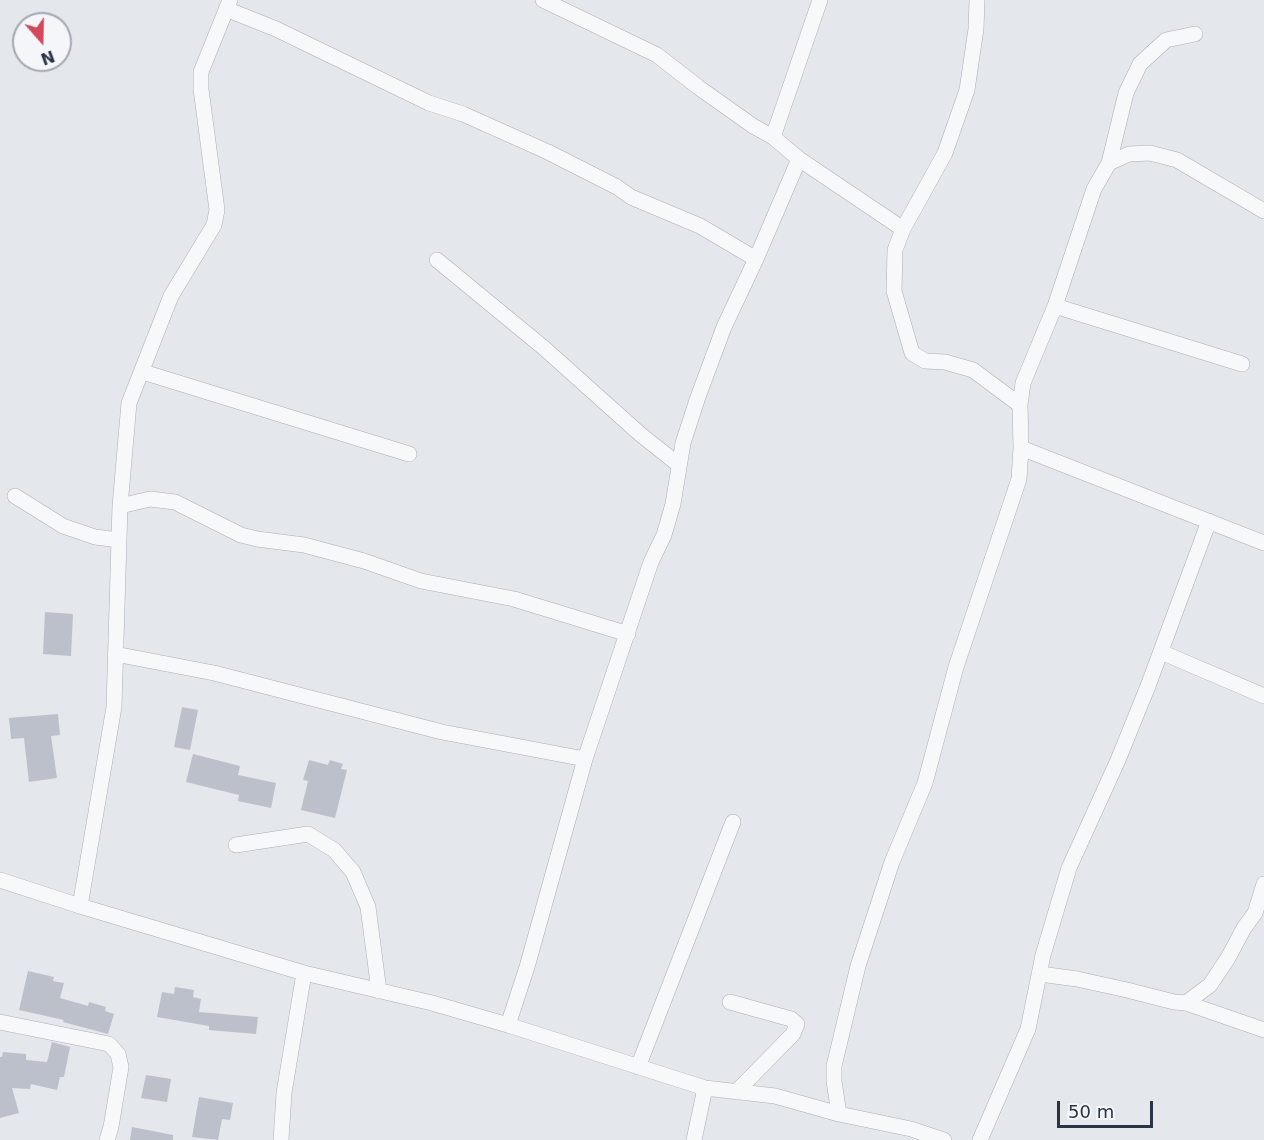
<!DOCTYPE html>
<style>
body{margin:0}
#map{position:relative;width:1264px;height:1140px;overflow:hidden;background:#e4e7ec;font-family:"DejaVu Sans",sans-serif}
canvas{display:block}
.north{position:absolute;left:12px;top:12px;width:60px;height:60px;box-sizing:border-box;background:#f4f6f9;border:2px solid #a4a8b1;border-radius:50%;rotate:160deg;font-size:16px;font-weight:700;line-height:24px;text-align:center;color:#2b3445}
.north::after{content:'';display:block;margin:auto;width:21px;height:27px;background:#d1495b;clip-path:polygon(50% 0,100% 100%,50% 72%,0 100%)}
.scale{position:absolute;left:1057px;top:1101px;width:96px;height:27px;box-sizing:border-box;border:3px solid #2b3445;border-top:0;padding-left:8px;font-size:18px;line-height:21px;white-space:nowrap;color:#2b3445;-webkit-text-stroke:4px #f4f6f9;paint-order:stroke}
</style>
<div id="map">
<canvas width="1264" height="1140"></canvas>
<div class="north">N</div>
<div class="scale">50 m</div>
</div>
<script>
const ctx = document.querySelector('canvas').getContext('2d');
ctx.lineJoin = 'round';
function paint(path, color) {
  ctx.fillStyle = color;
  ctx.fill(path, 'evenodd');
}
function poly(rows) {
  const path = new Path2D();
  for (const r of rows) {
    path.moveTo(r[0], r[1]);
    for (let i = 2; i < r.length; i += 2) path.lineTo(r[i], r[i + 1]);
  }
  return path;
}
function trace(path, color, width, dash) {
  ctx.strokeStyle = color;
  ctx.lineWidth = width;
  ctx.lineCap = dash ? 'butt' : 'round';
  ctx.setLineDash(dash || []);
  ctx.stroke(path);
}
paint(poly([
 [45,612,73,614,71,656,43,654],
 [182,707,198,710,190,750,174,747],
 [58,714,60,735,51,736,57,778,29,782,24,738,11,739,9,718],
 [193,754,240,766,238,775,276,783,271,808,238,801,239,795,186,782],
 [309,760,328,765,330,760,343,764,341,769,347,770,335,818,301,810,308,781,303,780],
 [28,971,54,977,53,981,64,983,60,998,88,1006,89,1002,106,1007,105,1011,114,1014,108,1034,63,1022,64,1020,19,1010],
 [175,987,194,990,193,997,201,999,199,1012,258,1017,256,1034,209,1030,209,1026,157,1017,162,992,174,994],
 [52,1042,70,1047,64,1077,60,1077,57,1090,31,1084,30,1089,12,1088,19,1113,0,1118,0,1057,2,1057,3,1052,26,1054,26,1060,47,1062],
 [146,1075,171,1079,167,1102,141,1098],
 [199,1097,233,1103,230,1120,222,1119,218,1140,192,1137],
 [132,1127,173,1135,173,1140,130,1140]
]), '#bbc0ca');
const minor = poly([
 [977,0,976,29,967,90,945,153,903,229,895,250,894,291,912,353,925,361,945,362,973,370,1020,405],
 [226,9,276,29,429,103,463,114,548,152,617,187,631,197,700,226,756,259],
 [773,137,820,0],
 [799,159,903,229],
 [1109,163,1126,93,1140,64,1166,40,1195,34],
 [437,260,544,348,640,434,679,465],
 [1055,306,1242,364],
 [143,372,409,454],
 [1021,448,1264,543],
 [15,496,63,526,95,537,119,540],
 [120,506,150,499,175,502,241,535,257,539,304,545,364,561,421,581,514,599,628,634],
 [1161,652,1264,696],
 [115,654,214,673,442,732,585,759],
 [236,845,308,834,334,850,353,872,368,907,379,991],
 [0,880,80,906,304,973,432,1003,508,1025,705,1088,775,1096,839,1114,911,1129,944,1140],
 [80,906,114,707,120,506,129,403,171,296,214,225,217,210,201,89,201,72,230,0],
 [1040,974,1077,979,1127,990,1174,1002,1186,1003,1264,1030],
 [730,1002,791,1019,797,1024,793,1034,736,1092],
 [1186,1003,1210,985,1228,958,1244,928,1255,913,1264,884],
 [0,1022,109,1044,118,1054,121,1067,111,1127,107,1140],
 [508,1025,527,967,585,759,651,562,664,535,673,504,683,443,698,397,724,327,756,259,799,159,773,137,753,126,698,87,657,55,543,0],
 [638,1067,733,822],
 [839,1114,834,1081,834,1066,858,966,892,862,925,783,956,667,1019,479,1021,448,1020,405,1023,383,1055,306,1094,189,1109,163,1129,154,1150,153,1177,160,1264,211],
 [281,1140,284,1093,304,973],
 [694,1140,705,1088],
 [980,1140,1028,1029,1043,955,1069,868,1118,760,1148,686,1209,521]
]);
trace(minor, '#a9aeb7', 16);
trace(minor, '#f7f8fa', 15);
</script>
